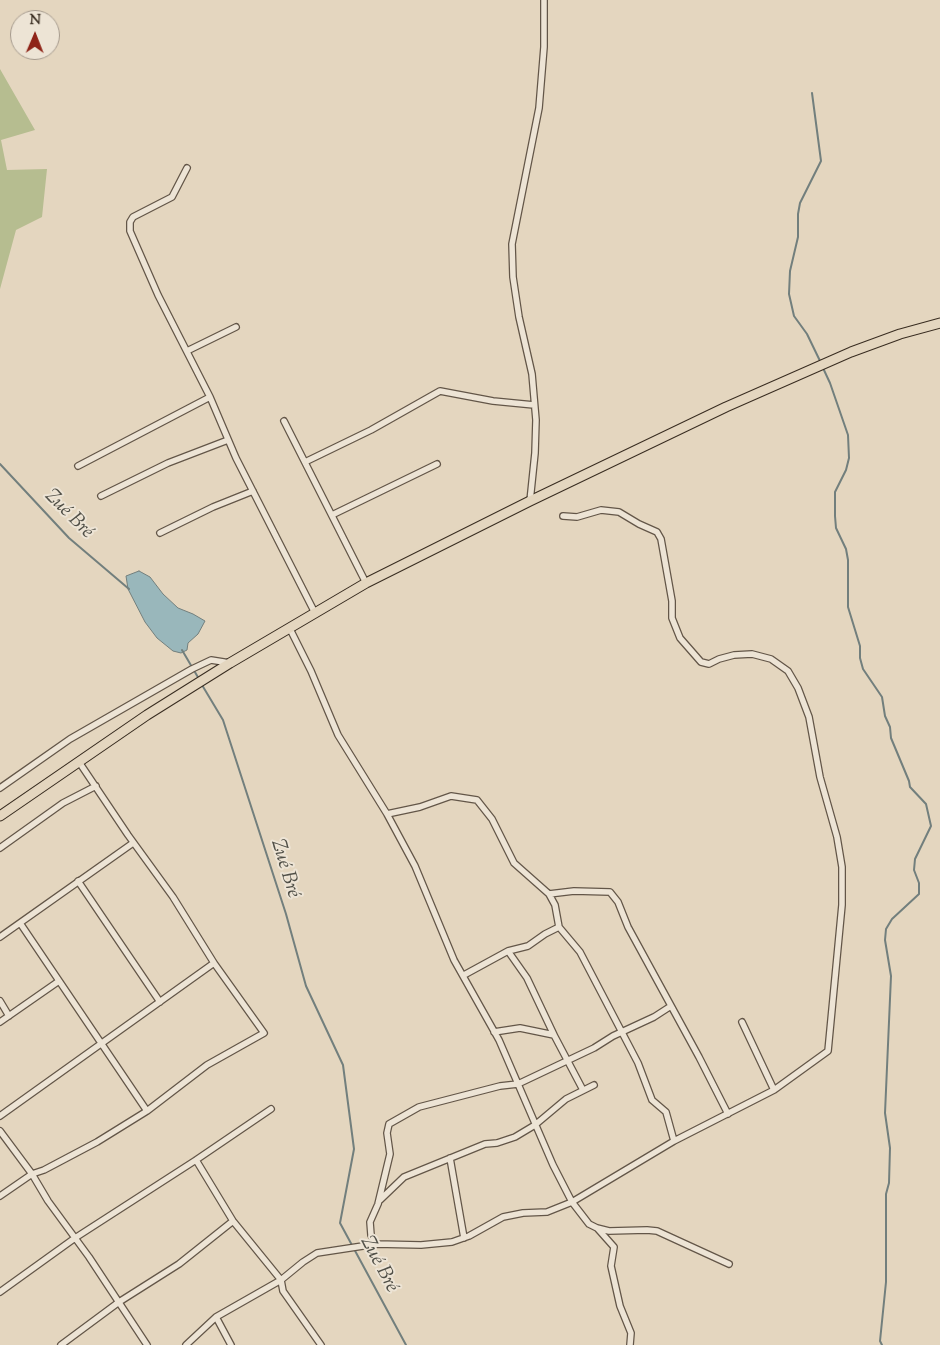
<!DOCTYPE html>
<meta charset="utf-8">
<style>
body{margin:0}
#map{position:relative;width:940px;height:1345px;overflow:hidden;background:#e4d6bf;font-family:"Sorts Mill Goudy",serif}
canvas{display:block}
.north{position:absolute;left:10px;top:10px;width:50px;height:50px;box-sizing:border-box;background:#ede4d5;border:1px solid #a59a8d;border-radius:50%;rotate:1deg;font-size:14px;font-weight:700;line-height:20px;text-align:center;color:#382c20}
.north::after{content:'';display:block;margin:auto;width:18px;height:22px;background:#8f2418;clip-path:polygon(50% 0,100% 100%,50% 72%,0 100%)}
</style>
<div id="map">
<canvas width="940" height="1345"></canvas>
<div class="north">N</div>
</div>
<script>
const ctx = document.querySelector('canvas').getContext('2d');
ctx.lineJoin = 'round';
function paint(path, color) {
  ctx.fillStyle = color;
  ctx.fill(path, 'evenodd');
}
function poly(rows) {
  const path = new Path2D();
  for (const r of rows) {
    path.moveTo(r[0], r[1]);
    for (let i = 2; i < r.length; i += 2) path.lineTo(r[i], r[i + 1]);
  }
  return path;
}
function trace(path, color, width, dash) {
  ctx.strokeStyle = color;
  ctx.lineWidth = width;
  ctx.lineCap = dash ? 'butt' : 'round';
  ctx.setLineDash(dash || []);
  ctx.stroke(path);
}
function label(font, color, halo, rows, align = 'center') {
  ctx.font = font + ' "Sorts Mill Goudy",serif';
  ctx.lineWidth = 4;
  ctx.setLineDash([]);
  ctx.textBaseline = 'middle';
  ctx.strokeStyle = halo;
  ctx.fillStyle = color;
  for (const [text, x, y, turn = 0] of rows) {
    ctx.save();
    ctx.translate(x, y);
    ctx.rotate((+turn || 0) * Math.PI / 180);
    ctx.textAlign = isNaN(turn) ? turn : align;
    if (halo) ctx.strokeText(text, 0, 0);
    ctx.fillText(text, 0, 0);
    ctx.restore();
  }
}
paint(poly([
 [0,69,35,130,1,140,7,170,47,169,42,217,16,230,0,289]
]), '#b6bd90');
const water = poly([
 [139,571,150,577,163,594,178,608,193,614,205,621,198,634,188,643,187,650,181,653,173,651,157,638,145,622,128,589,126,576,139,571]
]);
paint(water, '#99b7bb');
trace(water, '#727f7d', 1);
trace(poly([
 [812,93,821,161,800,203,798,214,798,237,790,271,789,294,794,316,807,334,821,363],
 [823,368,830,383,848,435,849,458,846,470,835,492,835,516,836,528,846,549,848,560,848,607,860,646,860,658,863,669,882,697,885,716,890,727,891,738,909,781,910,787,926,804,931,826,915,859,914,870,919,883,919,894,892,919,886,929,885,940,891,976,885,1113,890,1148,889,1183,886,1194,886,1282,880,1341,882,1345],
 [0,464,69,538,129,589],
 [182,650,199,679],
 [202,685,223,720,286,914,306,986,343,1065,354,1149,340,1223,406,1345]
]), '#727f7d', 2);
const minor = poly([
 [187,168,172,197,133,217,130,222,130,231,158,295,210,397,236,458,315,613],
 [187,351,236,327],
 [284,421,366,583],
 [305,462,371,430,440,391,493,401,534,405],
 [78,466,210,397],
 [101,496,168,463,228,440],
 [530,501,535,453,536,420,532,374,519,317,513,277,512,244,539,108,544,47,544,0],
 [332,515,437,464],
 [160,533,213,507,253,491],
 [290,629,311,671,338,735,387,814,415,866,454,960,499,1040,553,1165,572,1202,589,1224,597,1228,609,1231,647,1230,657,1231,729,1264],
 [79,762,128,835,173,897,214,963],
 [0,788,70,739,192,669,211,660,230,663],
 [387,814,420,807,451,796,477,800,492,819,514,863,549,894,574,891,610,892,618,902,628,927,699,1057,728,1114],
 [0,848,63,803,96,786],
 [78,881,160,1002],
 [549,894,555,905,559,927,580,952,638,1063,652,1100,666,1112,674,1141],
 [20,923,147,1111],
 [0,937,133,843],
 [508,951,527,978,554,1035],
 [464,975,508,951,528,946,545,934,559,927],
 [0,1001,9,1016],
 [0,1022,59,981],
 [742,1022,774,1090],
 [494,1032,520,1028,554,1035,583,1090],
 [0,1116,214,963,264,1033,207,1065,147,1111,97,1142,44,1170,32,1174,0,1131],
 [450,1158,464,1238],
 [196,1160,233,1221,281,1280,283,1291,321,1345],
 [0,1196,32,1174,48,1201,89,1257,147,1345],
 [380,1200,404,1177,485,1144,497,1143,515,1137,535,1125,566,1099,594,1085],
 [598,1229,614,1247,611,1266,620,1306,631,1333,630,1345],
 [376,1244,371,1235,370,1222,378,1204,390,1154,387,1133,389,1124,419,1107,500,1086,518,1084,594,1048,613,1036,654,1017,671,1006],
 [0,1292,75,1238,196,1160,271,1109],
 [216,1317,231,1345],
 [61,1345,119,1302,179,1264,233,1221],
 [186,1345,216,1317,281,1280,303,1262,317,1253,376,1244,421,1245,452,1242,469,1236,503,1217,523,1213,547,1212,572,1202,674,1141,774,1090,828,1051,842,905,842,867,837,837,820,777,809,717,798,688,788,671,771,659,752,654,734,655,719,659,709,664,701,662,680,638,672,618,672,601,669,584,661,539,657,532,639,524,619,512,601,510,577,517,563,516]
]);
const primary = poly([
 [0,816,147,715,230,663,366,583,530,501,726,407,851,352,900,334,940,323]
]);
trace(minor, '#635648', 8);
trace(primary, '#382c20', 11);
trace(minor, '#ede4d5', 5.5);
trace(primary, '#e4d6bf', 9);
label('italic 20px', '#504f47', '#ede4d5', [
 ["Zué Bré",68,515,45],
 ["Zué Bré",284,869,73],
 ["Zué Bré",378,1265,62]
]);
</script>
